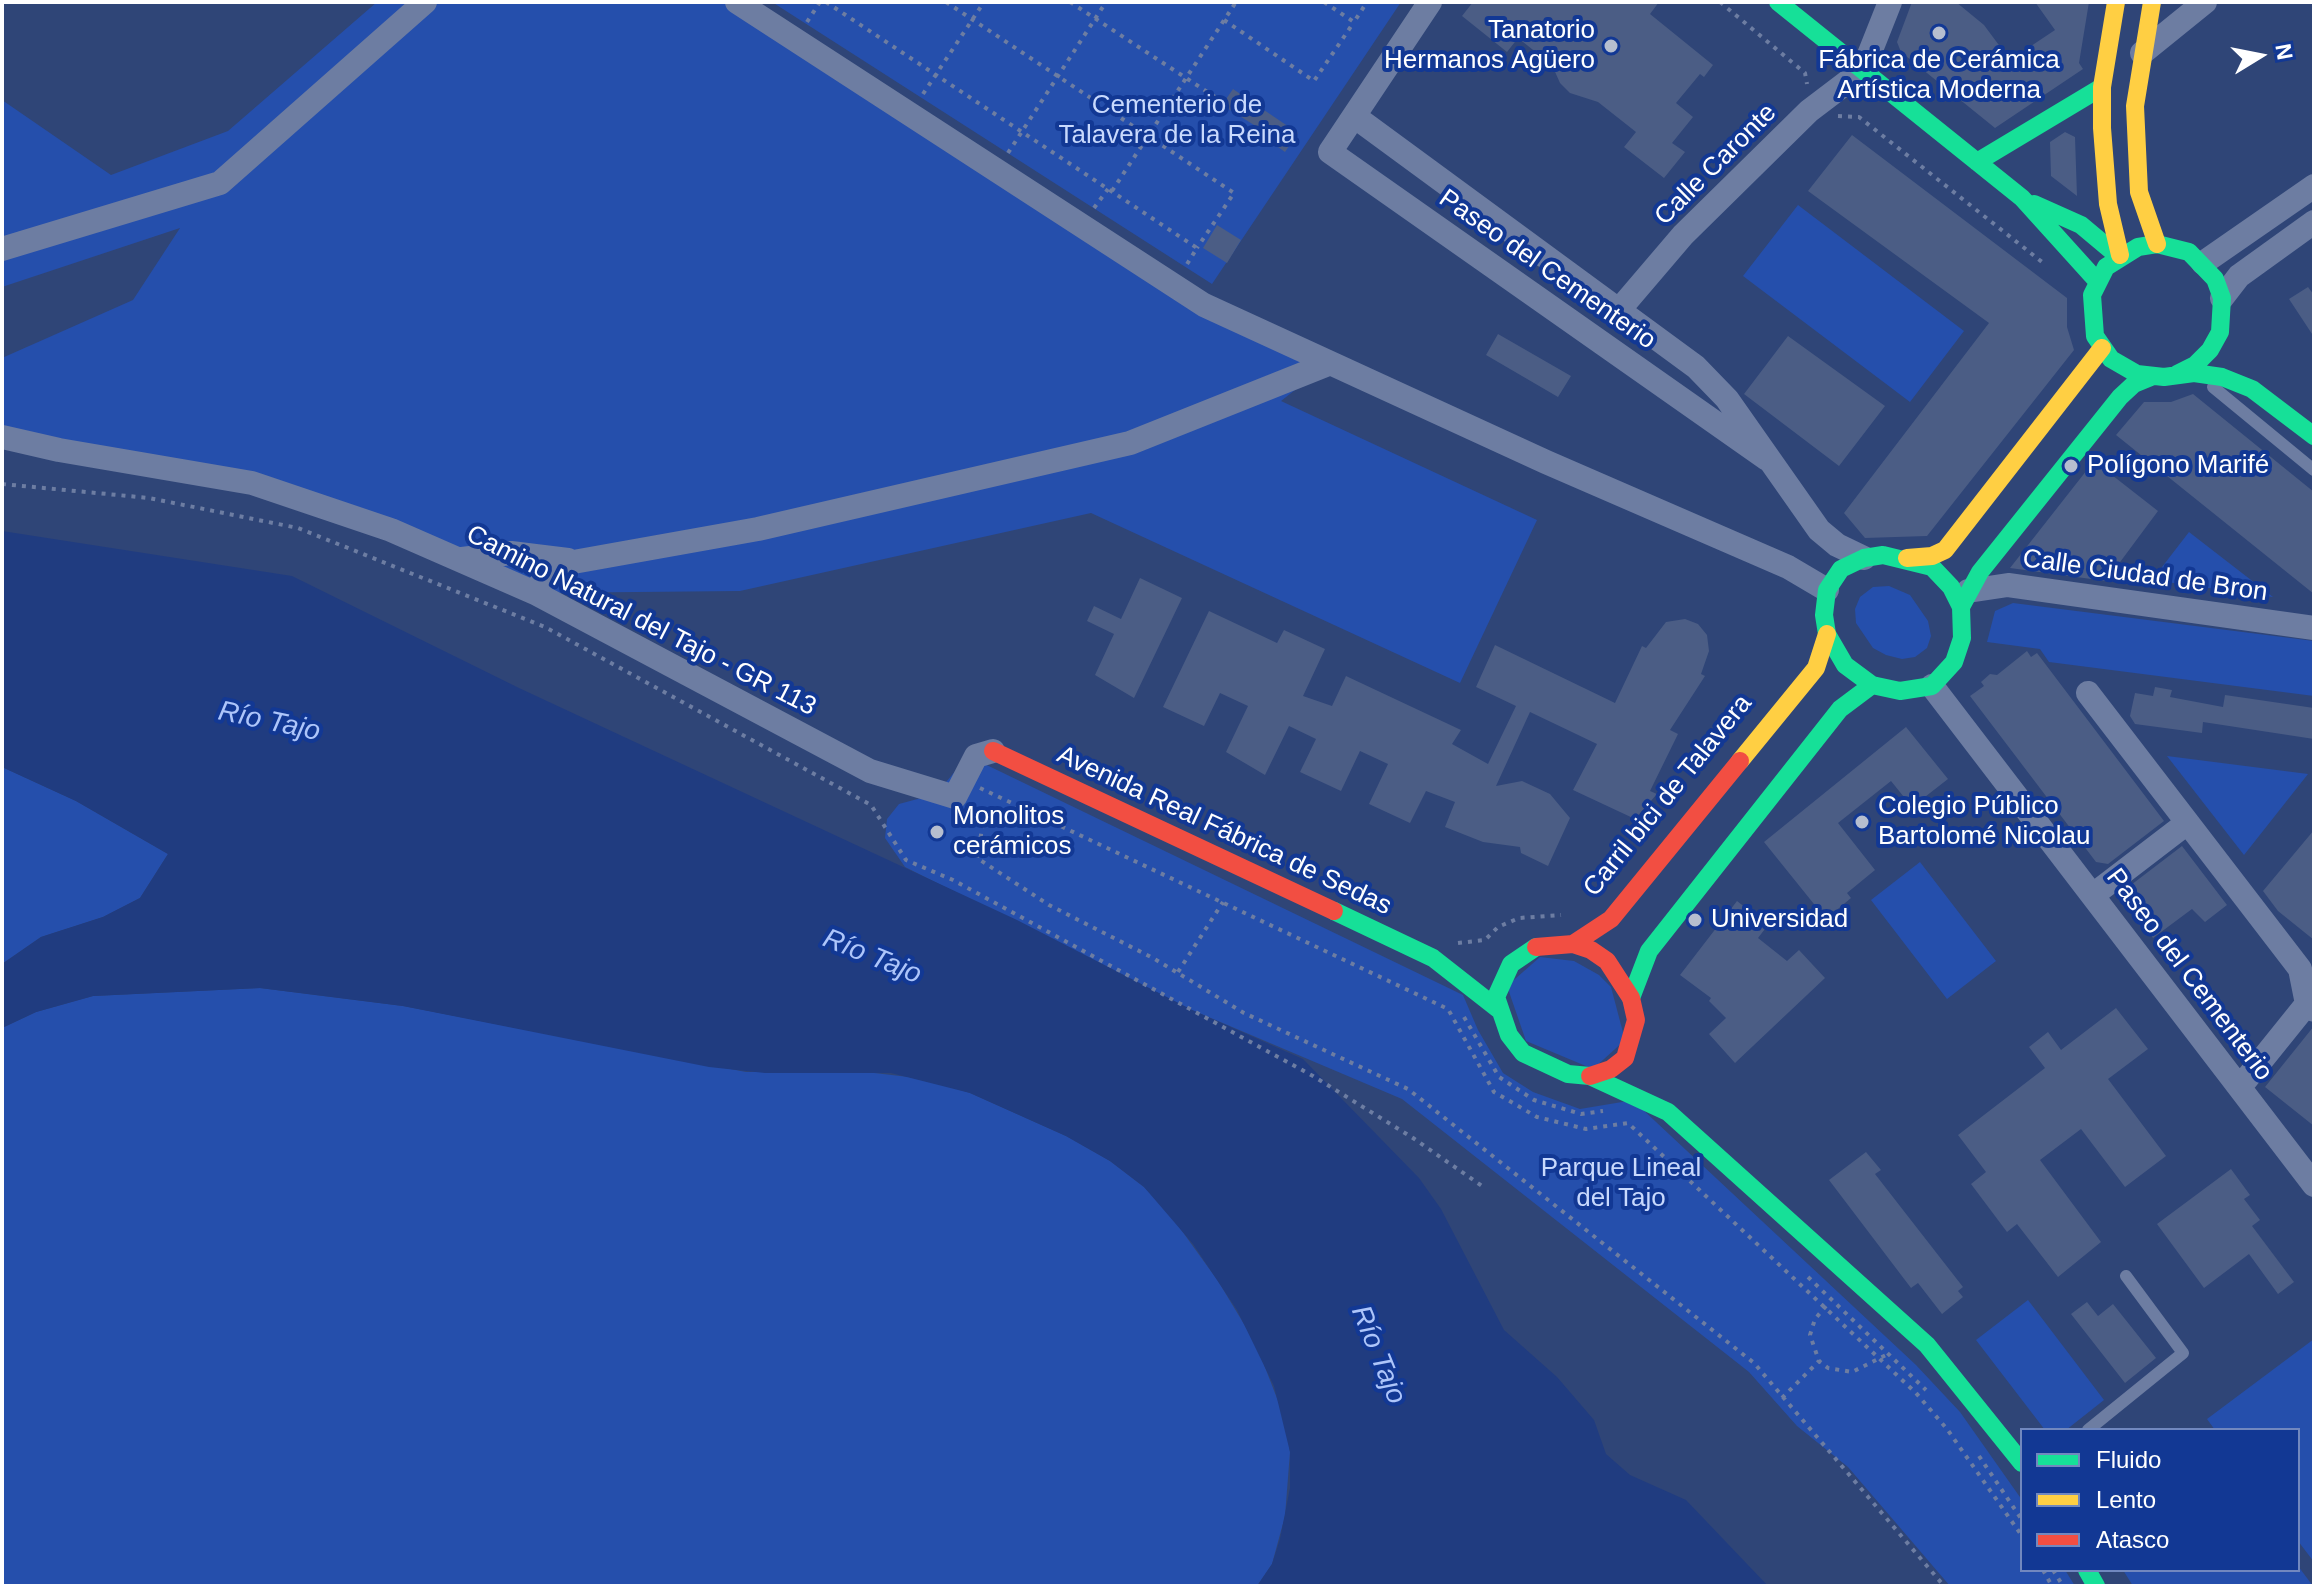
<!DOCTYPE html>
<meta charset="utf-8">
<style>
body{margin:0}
#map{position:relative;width:2316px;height:1588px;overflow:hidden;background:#2f4577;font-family:Helvetica,sans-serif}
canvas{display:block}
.frame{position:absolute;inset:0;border:4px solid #fff;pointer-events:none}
.legend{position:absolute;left:2020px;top:1428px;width:280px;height:144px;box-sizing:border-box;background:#123894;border:2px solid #7188bf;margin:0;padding:10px 14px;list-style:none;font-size:24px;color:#fff}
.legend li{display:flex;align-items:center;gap:16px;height:40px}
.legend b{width:40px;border:2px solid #7188bf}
.north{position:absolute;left:2220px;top:16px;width:80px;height:80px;-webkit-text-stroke:6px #123894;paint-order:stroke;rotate:80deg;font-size:22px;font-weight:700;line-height:32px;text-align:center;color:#fff}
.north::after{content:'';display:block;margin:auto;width:28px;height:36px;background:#fff;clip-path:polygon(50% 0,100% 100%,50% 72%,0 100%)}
</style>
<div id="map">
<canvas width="2316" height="1588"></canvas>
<div class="frame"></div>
<ul class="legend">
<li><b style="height:10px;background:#16e098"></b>Fluido</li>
<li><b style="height:10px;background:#ffcf43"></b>Lento</li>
<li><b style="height:10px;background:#f24e42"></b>Atasco</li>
</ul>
<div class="north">N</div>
</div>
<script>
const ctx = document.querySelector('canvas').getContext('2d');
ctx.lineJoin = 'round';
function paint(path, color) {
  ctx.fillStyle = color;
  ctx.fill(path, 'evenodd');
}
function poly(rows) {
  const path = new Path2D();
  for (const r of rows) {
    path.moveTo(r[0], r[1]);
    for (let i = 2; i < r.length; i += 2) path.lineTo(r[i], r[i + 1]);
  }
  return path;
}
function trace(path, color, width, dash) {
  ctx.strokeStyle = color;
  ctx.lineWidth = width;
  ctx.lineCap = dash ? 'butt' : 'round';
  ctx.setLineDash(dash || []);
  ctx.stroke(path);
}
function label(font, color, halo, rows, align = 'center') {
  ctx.font = font + ' Helvetica,sans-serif';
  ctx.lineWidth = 8;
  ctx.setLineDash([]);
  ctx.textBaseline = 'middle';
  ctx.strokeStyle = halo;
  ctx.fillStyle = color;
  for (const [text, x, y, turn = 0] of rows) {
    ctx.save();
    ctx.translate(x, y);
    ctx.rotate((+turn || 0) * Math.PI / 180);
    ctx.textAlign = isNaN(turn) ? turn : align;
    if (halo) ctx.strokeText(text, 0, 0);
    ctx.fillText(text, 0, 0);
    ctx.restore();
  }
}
paint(poly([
 [377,2,730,2,1228,316,1328,364,1281,401,1537,520,1460,683,1091,513,740,591,535,593,252,483,2,437,2,358,133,300,180,228,2,287,2,100,111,175,228,131],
 [772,2,1401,2,1212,284],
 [1798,205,1964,331,1910,402,1743,276],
 [2189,532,2273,597,2152,580],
 [1889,586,1910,595,1928,621,1931,636,1927,648,1915,657,1902,659,1886,655,1873,648,1856,623,1855,609,1860,597,1873,587],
 [2013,603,2314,641,2314,696,2049,662,2040,649,1987,642,1995,611],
 [968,756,1463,995,1478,1030,1503,1073,1533,1092,1580,1109,1628,1101,1640,1107,1916,1365,1960,1412,2022,1500,2022,1570,2065,1570,2075,1586,1950,1586,1848,1467,1797,1426,1749,1372,1402,1099,1192,1010,905,867,885,838,887,819,899,804,936,794],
 [2167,756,2308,774,2244,855],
 [2,767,76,801,168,854,140,898,103,917,41,937,2,964],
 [1920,862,1996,961,1947,999,1871,900],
 [1540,957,1574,961,1599,975,1611,987,1625,1040,1593,1069,1526,1041,1507,986],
 [260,988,403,1006,746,1072,857,1071,926,1079,970,1093,1066,1136,1110,1161,1144,1187,1169,1213,1218,1281,1256,1344,1285,1419,1290,1452,1285,1516,1272,1564,1257,1586,2,1586,2,1028,36,1012,93,996],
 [2028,1300,2104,1400,2066,1430,2045,1430,1976,1340],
 [2314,1339,2314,1562,2298,1541,2298,1430,2215,1430,2207,1419],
 [2298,1566,2313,1586,2133,1586,2123,1570,2298,1570]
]), '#254fac');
paint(poly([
 [2,531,292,576,519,688,1017,920,1192,1010,1303,1059,1419,1178,1441,1209,1504,1330,1557,1377,1594,1420,1606,1454,1630,1475,1686,1500,1768,1586,1257,1586,1272,1564,1280,1539,1290,1488,1290,1452,1274,1386,1237,1310,1193,1244,1144,1187,1110,1161,1066,1136,970,1093,891,1073,765,1073,709,1067,403,1006,260,988,93,996,36,1012,2,1028,2,964,41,937,103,917,140,898,168,854,76,801,2,767]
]), '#203c80');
paint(poly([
 [1473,2,1659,2,1650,14,1713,65,1704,77,1700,74,1676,103,1693,117,1672,143,1685,152,1664,178,1624,147,1636,132,1598,102,1570,93,1560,83,1552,65,1518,38,1507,52,1462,16],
 [1912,2,1956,2,1984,25,2010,60,2055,30,2035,2,2089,2,2079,63,2083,69,1995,128,1901,52,1897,42],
 [1233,89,1298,133,1285,152,1260,134,1262,130,1222,105],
 [2065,132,2075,137,2077,196,2051,176,2050,142],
 [1852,135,2067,298,2067,327,2074,350,1927,536,1865,538,1844,513,1989,323,1808,191],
 [1217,225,1241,240,1227,263,1203,248],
 [2308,287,2314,295,2314,337,2289,299],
 [1498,334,1571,376,1558,397,1486,355],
 [1788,336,1885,406,1839,466,1744,394],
 [2193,394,2314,492,2314,594,2116,435,2144,402,2171,402],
 [2094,461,2158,511,2106,581,2010,568],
 [1140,578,1182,598,1134,698,1095,675,1114,634,1087,621,1094,606,1121,619],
 [1209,611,1277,643,1284,630,1325,649,1303,696,1332,706,1346,676,1461,730,1452,744,1488,764,1516,706,1476,687,1495,645,1615,703,1642,646,1646,648,1666,622,1685,619,1698,624,1707,635,1709,651,1701,674,1705,676,1670,730,1678,734,1650,791,1657,794,1635,819,1573,790,1597,744,1530,712,1496,786,1522,781,1550,794,1570,818,1548,866,1521,853,1520,847,1483,842,1445,827,1455,802,1426,791,1410,823,1369,804,1388,764,1360,751,1341,791,1300,772,1316,739,1289,726,1265,775,1226,752,1248,706,1220,693,1204,726,1163,707],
 [2027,651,2031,657,2037,653,2164,821,2108,864,2096,862,1970,696,1984,686,1981,682,1990,674,1997,675],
 [2155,687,2172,690,2170,697,2223,707,2225,695,2314,708,2314,739,2203,722,2202,733,2135,724,2130,716,2135,693,2153,696],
 [1906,727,1948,779,1912,807,1891,781,1838,823,1875,870,1847,893,1851,898,1826,919,1764,842],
 [2314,830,2314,940,2278,911,2263,891],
 [2182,846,2227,905,2205,922,2192,909,2153,938,2131,908,2132,895,2127,888],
 [1737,901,1768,925,1758,938,1787,961,1799,950,1825,978,1735,1063,1709,1034,1726,1018,1709,1001,1711,998,1680,975],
 [2116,1008,2148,1049,2108,1079,2166,1156,2125,1187,2081,1129,2040,1160,2101,1242,2058,1277,2017,1224,2007,1232,1971,1184,1986,1172,1958,1135,2045,1068,2029,1047,2048,1032,2061,1050],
 [2314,1026,2314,1126,2265,1087],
 [1866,1152,1881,1170,1875,1174,1963,1287,1958,1291,1963,1297,1942,1314,1918,1283,1911,1288,1829,1180],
 [2231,1169,2250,1195,2244,1199,2260,1220,2252,1226,2294,1282,2278,1294,2249,1254,2204,1288,2157,1224],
 [2087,1302,2098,1316,2113,1304,2156,1358,2125,1383,2071,1314]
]), '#4b5d85');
trace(poly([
 [826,2,1197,248,1184,269],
 [946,2,1234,193,1197,248],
 [1070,2,1215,97],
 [1324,2,1354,22,1367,2],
 [1720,2,1805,73,1807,84],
 [1224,20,1314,81,1354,22],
 [807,22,820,2],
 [923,94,984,2],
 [1838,116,1859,117,2042,262],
 [1008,153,1106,2],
 [1112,191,1236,2],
 [1094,208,1108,189],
 [2,484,149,498,298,528,545,627,871,805,906,860,953,880,1313,1076,1413,1138,1482,1186],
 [980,788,1448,1009,1494,1092,1537,1117,1586,1129,1628,1123,1916,1393,1947,1429,2022,1536],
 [969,810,983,823,977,858,1049,905,1153,958,1244,1013,1408,1089,1754,1363,1944,1586],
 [1458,943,1485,940,1498,927,1519,918,1561,915],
 [1178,972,1223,902],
 [1464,1017,1499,1077,1534,1100,1581,1114,1603,1111],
 [1808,1277,1926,1390],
 [1826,1306,1815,1319,1810,1335,1819,1361,1828,1368,1852,1372,1888,1354],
 [1782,1398,1819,1361],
 [1979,1456,2022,1520],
 [2043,1570,2052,1586],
 [2053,1570,2063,1586]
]), '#6d7da2', 4, [4, 6]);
trace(poly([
 [2213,387,2314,470],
 [2088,1430,2183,1353,2126,1276]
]), '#6d7da2', 12);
trace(poly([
 [737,2,1204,305,1546,462,1788,567,1827,590],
 [1430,2,1330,152,1767,459],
 [2142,53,2205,2],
 [1354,116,1696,367,1727,399,1819,530,1837,545,1864,558],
 [2,249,220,183,425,2],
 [2203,263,2314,186],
 [2222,298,2239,276,2314,222],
 [1619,310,1683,235,1809,111,1863,70,1890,2],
 [2,437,59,450,252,483,391,530,535,593,870,771,955,797,976,756,993,751],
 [462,559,511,553,568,560],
 [1968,591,2008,585,2314,628],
 [535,593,551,566,758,529,1130,443,1328,364],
 [1932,686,2314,1185],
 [2088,693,2300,969,2307,1004,2314,1010],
 [2093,895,2187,823],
 [2240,1087,2314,995]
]), '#6d7da2', 24);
trace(poly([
 [1778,2,2022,198,2097,281],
 [1977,162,2102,87],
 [2034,204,2081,225,2118,256],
 [2177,374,2195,365,2210,350,2220,332,2222,298,2215,279,2189,252,2157,244,2138,247,2106,267,2092,295,2095,336,2111,359,2137,374,2164,377,2194,373,2222,377,2252,389,2314,436],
 [1883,555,1932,567,1951,587,1961,607,1962,638,1954,662,1932,686,1900,691,1872,685,1845,665,1827,634,1824,615,1827,590,1841,569,1864,558,1883,555],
 [1961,607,1980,572,2120,397,2134,384,2151,377],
 [1334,911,1433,958,1498,1009],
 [1536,947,1511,964,1496,997,1509,1035,1523,1053,1568,1074,1590,1076,1668,1112,1927,1345,2022,1463],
 [1631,998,1649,951,1840,709,1872,685],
 [2087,1570,2096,1586]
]), '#16e098', 18);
trace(poly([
 [2116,2,2102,87,2102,128,2108,204,2120,255],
 [2152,2,2135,106,2139,192,2157,244],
 [1907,558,1932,556,1945,550,2102,348],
 [1740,761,1816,668,1827,634]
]), '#ffcf43', 18);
trace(poly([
 [993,751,1334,911],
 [1573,944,1611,919,1740,761],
 [1536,947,1573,944,1591,950,1607,961,1631,998,1636,1020,1625,1058,1611,1069,1590,1076]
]), '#f24e42', 18);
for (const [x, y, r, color] of [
 [1939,33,8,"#b6becf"],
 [1611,46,8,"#b6becf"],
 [2071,466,8,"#b6becf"],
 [1862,822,8,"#b6becf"],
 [937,832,8,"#b6becf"],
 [1695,920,8,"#b6becf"]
]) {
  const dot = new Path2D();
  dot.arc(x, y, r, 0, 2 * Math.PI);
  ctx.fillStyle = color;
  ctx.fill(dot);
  trace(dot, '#123894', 3);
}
label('26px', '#fff', '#123894', [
 ["Tanatorio",1595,31,"right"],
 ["Hermanos Agüero",1595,61,"right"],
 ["Fábrica de Cerámica",1939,61,"center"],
 ["Artística Moderna",1939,91,"center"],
 ["Polígono Marifé",2087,466],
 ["Colegio Público",1878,807],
 ["Bartolomé Nicolau",1878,837],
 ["Monolitos",953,817],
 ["cerámicos",953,847],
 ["Universidad",1711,920]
], 'left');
label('26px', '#c8d9fd', '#123894', [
 ["Cementerio de",1177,106],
 ["Talavera de la Reina",1177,136],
 ["Parque Lineal",1621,1169],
 ["del Tajo",1621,1199]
]);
label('26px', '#fff', '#123894', [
 ["Calle Caronte",1716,165,-45],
 ["Paseo del Cementerio",1547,270,35],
 ["Calle Ciudad de Bron",2145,576,8],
 ["Camino Natural del Tajo - GR 113",641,621,27],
 ["Carril bici de Talavera",1668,796,-51],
 ["Avenida Real Fábrica de Sedas",1224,831,25],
 ["Paseo del Cementerio",2189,975,53]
]);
label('italic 28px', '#adc5fa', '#123894', [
 ["Río Tajo",269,722,12],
 ["Río Tajo",872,957,22],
 ["Río Tajo",1378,1355,68]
]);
</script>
